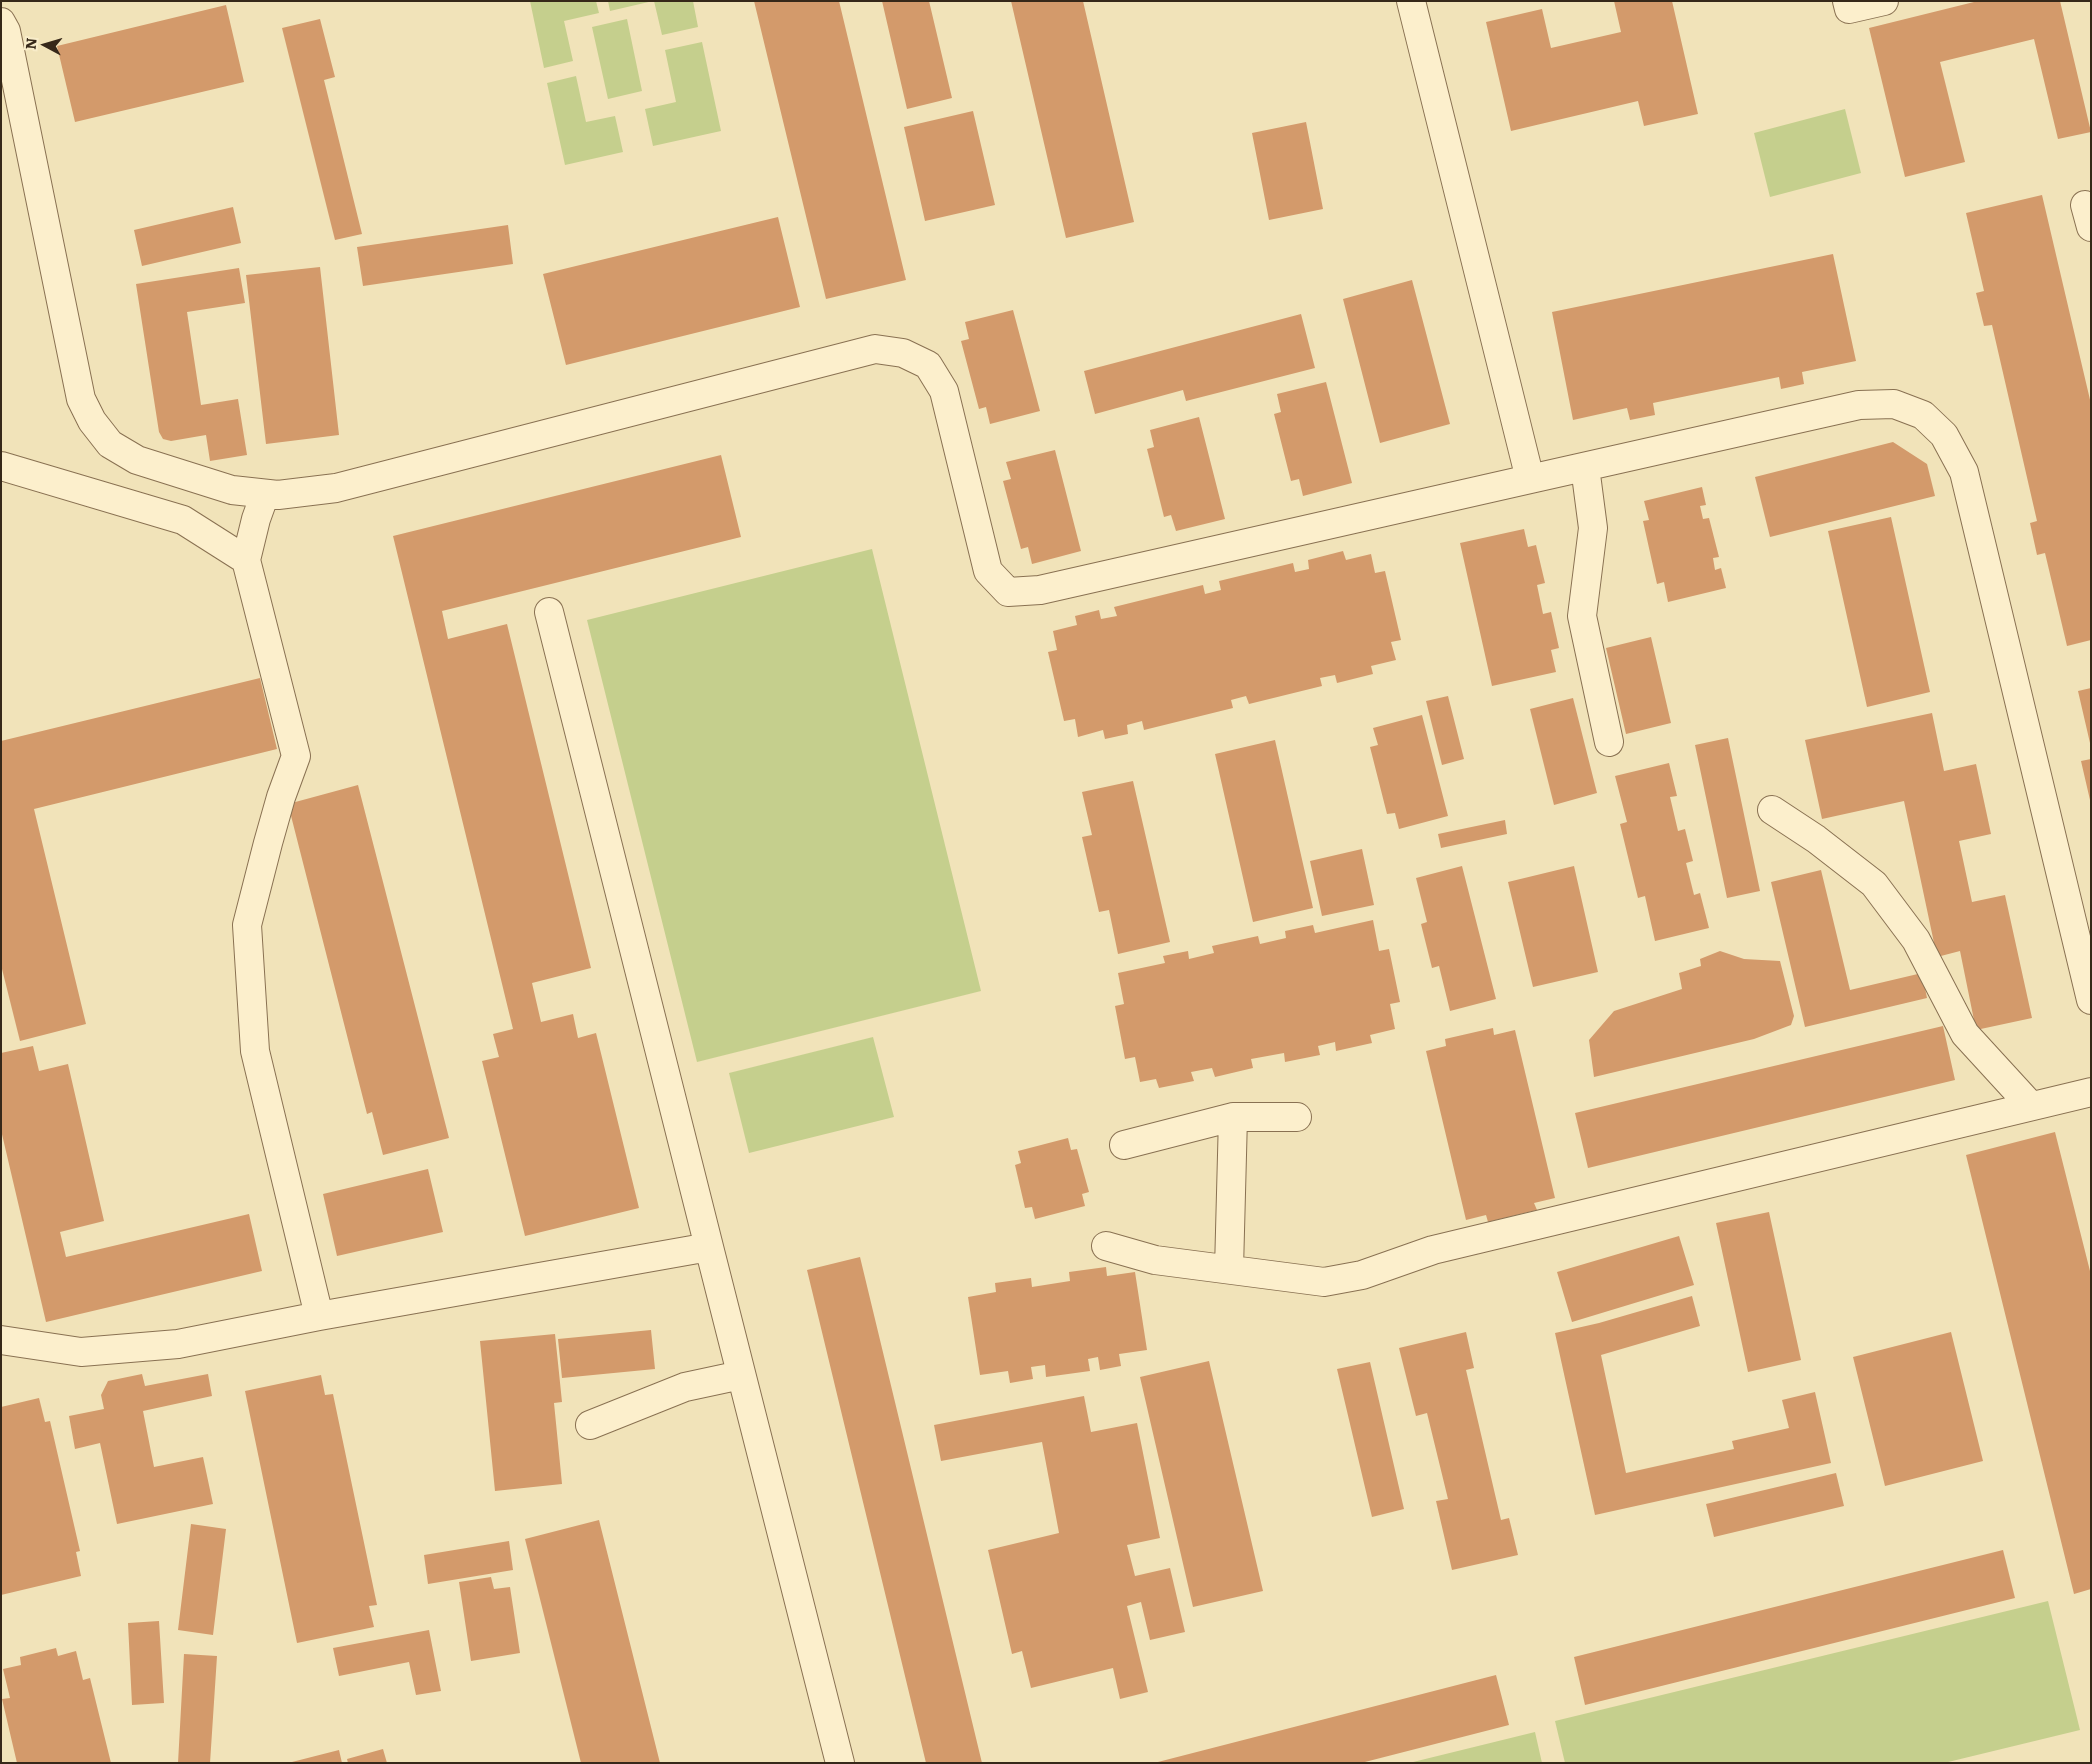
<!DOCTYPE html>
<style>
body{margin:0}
#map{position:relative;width:2092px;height:1764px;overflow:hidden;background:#f1e3b9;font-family:Literata,serif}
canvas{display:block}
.frame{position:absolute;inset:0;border:2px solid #362819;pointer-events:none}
.north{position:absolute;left:20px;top:20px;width:50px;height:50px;-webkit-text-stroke:4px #f8ecc9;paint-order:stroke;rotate:276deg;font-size:14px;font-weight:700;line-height:20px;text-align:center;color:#362819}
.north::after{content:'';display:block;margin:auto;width:18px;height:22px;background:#362819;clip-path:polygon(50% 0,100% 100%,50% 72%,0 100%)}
</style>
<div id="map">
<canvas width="2092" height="1764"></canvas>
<div class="frame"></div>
<div class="north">N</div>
</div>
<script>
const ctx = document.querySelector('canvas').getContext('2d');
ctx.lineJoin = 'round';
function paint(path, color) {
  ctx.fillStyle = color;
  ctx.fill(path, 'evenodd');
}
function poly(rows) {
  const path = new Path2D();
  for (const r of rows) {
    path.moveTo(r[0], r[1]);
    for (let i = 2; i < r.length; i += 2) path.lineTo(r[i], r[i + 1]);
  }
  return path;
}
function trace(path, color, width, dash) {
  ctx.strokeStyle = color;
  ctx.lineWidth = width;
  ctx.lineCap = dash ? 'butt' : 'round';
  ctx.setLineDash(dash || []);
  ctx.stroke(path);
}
paint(poly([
 [530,1,596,1,599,13,564,21,573,61,544,68],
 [608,1,653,1,610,11],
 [654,1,693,1,698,27,662,35],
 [627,19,642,91,608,99,592,27],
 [702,42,721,131,653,146,645,109,676,102,665,50],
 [576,76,586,122,615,116,623,152,565,165,547,83],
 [1845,109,1861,173,1770,197,1754,133],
 [872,549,981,991,697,1062,587,620],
 [873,1037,894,1117,749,1153,729,1073],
 [2048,1601,2080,1730,1944,1763,1565,1763,1555,1721],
 [1535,1732,1542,1763,1409,1763]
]), '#c5cf8d');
paint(poly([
 [754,1,839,1,906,280,826,299],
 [882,1,929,1,952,98,907,109],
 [1011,1,1083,1,1134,222,1066,238],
 [1614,1,1672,1,1698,114,1644,126,1638,101,1511,131,1486,22,1542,9,1551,48,1621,32],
 [1978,1,2060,1,2091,132,2058,139,2034,39,1940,62,1965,162,1905,177,1869,28],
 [226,5,244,82,75,122,57,46],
 [320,19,335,77,324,80,362,234,335,240,282,28],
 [973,111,995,205,925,221,904,127],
 [1306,122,1323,209,1269,220,1252,133],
 [2042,195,2091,404,2091,640,2067,646,2045,553,2037,555,2030,523,2037,521,1992,325,1984,326,1976,293,1984,291,1966,213],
 [233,207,241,243,142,266,134,230],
 [778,217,800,307,566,365,543,274],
 [508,225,513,264,363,286,357,247],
 [1833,254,1856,361,1802,372,1804,384,1781,389,1779,377,1653,403,1655,415,1630,420,1627,408,1573,420,1552,312],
 [320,267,339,435,266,444,246,275],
 [239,268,245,303,187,312,201,405,238,399,247,455,210,461,206,435,171,441,163,439,159,432,136,284],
 [1412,280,1450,424,1380,443,1343,299],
 [1013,310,1040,411,990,424,986,407,979,409,961,341,969,339,965,322],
 [1301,314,1315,368,1186,401,1183,390,1095,414,1084,371],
 [1326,382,1352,483,1303,496,1299,479,1291,481,1274,414,1281,412,1277,394],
 [1199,417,1225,519,1176,531,1171,515,1164,517,1147,449,1154,447,1150,430],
 [1893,442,1927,464,1935,496,1770,537,1755,477],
 [1055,450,1081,551,1032,564,1028,547,1021,549,1003,481,1011,479,1006,462],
 [721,455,741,537,442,611,448,639,507,624,591,968,532,983,541,1022,573,1014,578,1038,596,1033,639,1208,525,1236,482,1061,499,1057,493,1034,513,1029,393,536],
 [1702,487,1706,505,1700,506,1703,519,1709,518,1719,557,1713,558,1715,570,1721,568,1726,588,1668,602,1664,582,1657,584,1643,521,1649,520,1644,501],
 [1891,517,1930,692,1867,707,1828,531],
 [1524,529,1528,547,1536,545,1545,583,1537,585,1543,614,1551,612,1559,648,1551,650,1556,672,1492,686,1460,543],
 [1343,551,1346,560,1371,554,1375,573,1385,571,1401,640,1391,642,1396,660,1371,666,1373,674,1337,683,1335,675,1320,678,1322,686,1249,704,1246,696,1231,700,1233,708,1144,730,1142,721,1127,725,1128,734,1105,739,1103,730,1078,737,1075,719,1064,721,1048,652,1057,650,1053,631,1077,625,1075,616,1099,610,1101,619,1117,616,1114,607,1203,585,1205,594,1221,590,1219,581,1293,563,1295,572,1309,569,1308,560],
 [1651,637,1671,723,1626,734,1606,648],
 [260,678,277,749,34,809,86,1024,20,1041,1,965,1,741],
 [2091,688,2091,743,2090,743,2078,691],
 [1448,696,1464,759,1442,765,1426,701],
 [1573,698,1597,793,1554,805,1530,709],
 [1932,713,1944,771,1976,764,1991,834,1959,841,1972,902,2005,895,2032,1018,1976,1030,1960,951,1937,957,1904,801,1822,819,1805,740],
 [1422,715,1448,816,1399,829,1395,813,1387,814,1370,747,1378,745,1373,728],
 [1728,738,1760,891,1727,898,1695,745],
 [1275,740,1313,908,1253,922,1215,754],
 [2091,759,2091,800,2090,800,2081,761],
 [1669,763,1677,796,1670,797,1678,831,1685,829,1693,861,1686,863,1694,895,1700,893,1709,928,1655,941,1645,896,1638,898,1620,824,1627,822,1615,776],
 [1133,781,1170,942,1118,954,1109,910,1099,912,1082,837,1092,835,1082,792],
 [358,785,449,1138,383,1155,372,1112,367,1114,288,804],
 [1505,820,1507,834,1441,848,1438,834],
 [1362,849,1374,905,1322,916,1310,861],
 [1462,866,1496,999,1450,1011,1439,966,1432,968,1421,924,1427,922,1416,878],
 [1574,866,1598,972,1533,987,1508,882],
 [1821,870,1850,990,1922,973,1927,998,1805,1027,1771,882],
 [1373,920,1379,951,1389,949,1400,1002,1390,1004,1395,1029,1370,1035,1372,1043,1336,1051,1335,1042,1318,1046,1320,1055,1285,1062,1284,1053,1251,1059,1253,1068,1215,1077,1212,1068,1191,1072,1194,1081,1159,1088,1156,1079,1140,1082,1135,1057,1125,1059,1115,1006,1124,1004,1118,973,1165,963,1163,956,1188,951,1189,959,1214,953,1212,946,1258,936,1260,944,1286,938,1285,931,1313,925,1315,933],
 [1720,951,1744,959,1780,961,1794,1016,1791,1025,1754,1039,1594,1077,1589,1040,1614,1011,1682,989,1679,973,1701,966,1700,959],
 [1943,1026,1955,1080,1588,1168,1575,1113],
 [1493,1028,1494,1035,1515,1030,1555,1198,1534,1203,1537,1210,1488,1222,1486,1215,1466,1220,1426,1051,1446,1046,1445,1039],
 [33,1046,39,1071,68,1064,104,1221,60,1232,66,1257,249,1214,262,1271,46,1322,1,1130,1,1053],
 [2055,1132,2091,1275,2091,1589,2074,1594,1966,1155],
 [1068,1138,1071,1150,1077,1149,1089,1192,1082,1194,1085,1206,1035,1219,1032,1207,1025,1208,1015,1165,1021,1163,1018,1151],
 [428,1169,443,1232,337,1256,323,1194],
 [1769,1212,1801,1360,1748,1372,1716,1223],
 [1679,1236,1694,1285,1572,1322,1557,1272],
 [860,1257,982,1763,926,1763,807,1270],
 [1106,1267,1107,1276,1135,1272,1147,1350,1119,1354,1121,1366,1100,1370,1098,1357,1088,1359,1090,1371,1046,1377,1045,1365,1031,1367,1033,1379,1010,1383,1008,1371,980,1375,968,1297,996,1292,995,1283,1031,1278,1032,1287,1070,1281,1069,1272],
 [1692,1296,1700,1326,1601,1355,1626,1473,1734,1449,1732,1441,1789,1428,1782,1400,1815,1392,1831,1463,1595,1515,1555,1333,1599,1323],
 [651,1330,655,1369,562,1378,558,1339],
 [1466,1332,1474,1368,1466,1370,1501,1520,1509,1518,1518,1555,1452,1570,1436,1501,1448,1499,1427,1413,1416,1416,1399,1348],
 [1951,1332,1983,1461,1885,1486,1853,1357],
 [555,1334,562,1402,554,1403,562,1484,495,1491,480,1341],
 [1209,1361,1263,1591,1193,1607,1140,1377],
 [1370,1362,1404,1509,1372,1517,1337,1369],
 [142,1374,145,1386,208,1374,212,1396,143,1411,154,1467,203,1457,213,1504,117,1524,100,1443,75,1449,69,1416,104,1409,101,1395,108,1381],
 [321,1375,325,1395,333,1394,377,1605,369,1606,374,1627,297,1643,245,1391],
 [1084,1396,1091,1432,1137,1423,1160,1538,1127,1545,1135,1576,1170,1568,1185,1632,1150,1640,1141,1602,1127,1606,1148,1692,1120,1699,1113,1668,1031,1688,1022,1651,1012,1654,988,1550,1059,1533,1042,1442,941,1461,934,1425],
 [39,1398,45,1422,50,1421,80,1551,76,1552,81,1576,1,1595,1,1407],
 [1836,1473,1844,1506,1714,1537,1706,1504],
 [599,1520,660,1763,581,1763,525,1539],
 [191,1524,226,1529,213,1635,178,1630],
 [509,1541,513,1570,428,1584,424,1555],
 [2003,1550,2015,1598,1585,1705,1574,1657],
 [491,1577,494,1589,510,1587,520,1653,471,1661,459,1582],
 [159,1621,164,1703,132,1705,128,1623],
 [429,1630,441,1691,416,1695,409,1662,339,1676,333,1648],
 [56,1648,58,1656,76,1651,83,1680,90,1678,111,1763,17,1763,2,1699,10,1698,3,1669,21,1665,20,1657],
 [184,1654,217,1656,210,1763,178,1763],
 [1496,1675,1509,1725,1361,1763,1154,1763],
 [383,1749,387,1763,348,1763,347,1759],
 [339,1750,342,1763,292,1763,292,1762]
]), '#d39a6b');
const minor = poly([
 [1411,1,1530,479,1859,405,1894,404,1923,415,1944,435,1964,472,2091,1000],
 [1847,1,1849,9,1884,1],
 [1,22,6,31,81,399,92,421,110,444,137,460,232,490,278,495,336,488,875,349,903,353,928,365,944,391,988,571,1008,592,1040,590,1530,479],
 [2085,205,2091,227],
 [1,466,183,520,246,560],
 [1585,467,1593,528,1582,616,1609,742],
 [265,494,256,519,246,560,296,756,281,797,268,843,247,925,255,1051,319,1316],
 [549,612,709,1247],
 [1772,810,1816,839,1874,884,1916,940,1965,1034,2031,1106],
 [1124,1145,1233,1117,1297,1117],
 [1106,1246,1155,1260,1324,1282,1362,1275,1433,1250,2091,1092],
 [1229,1269,1233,1117],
 [1,1340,81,1352,178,1344,319,1316,709,1247,840,1763],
 [590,1425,685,1387,741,1375]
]);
trace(minor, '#897152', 30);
trace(minor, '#fcefcc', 28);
</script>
